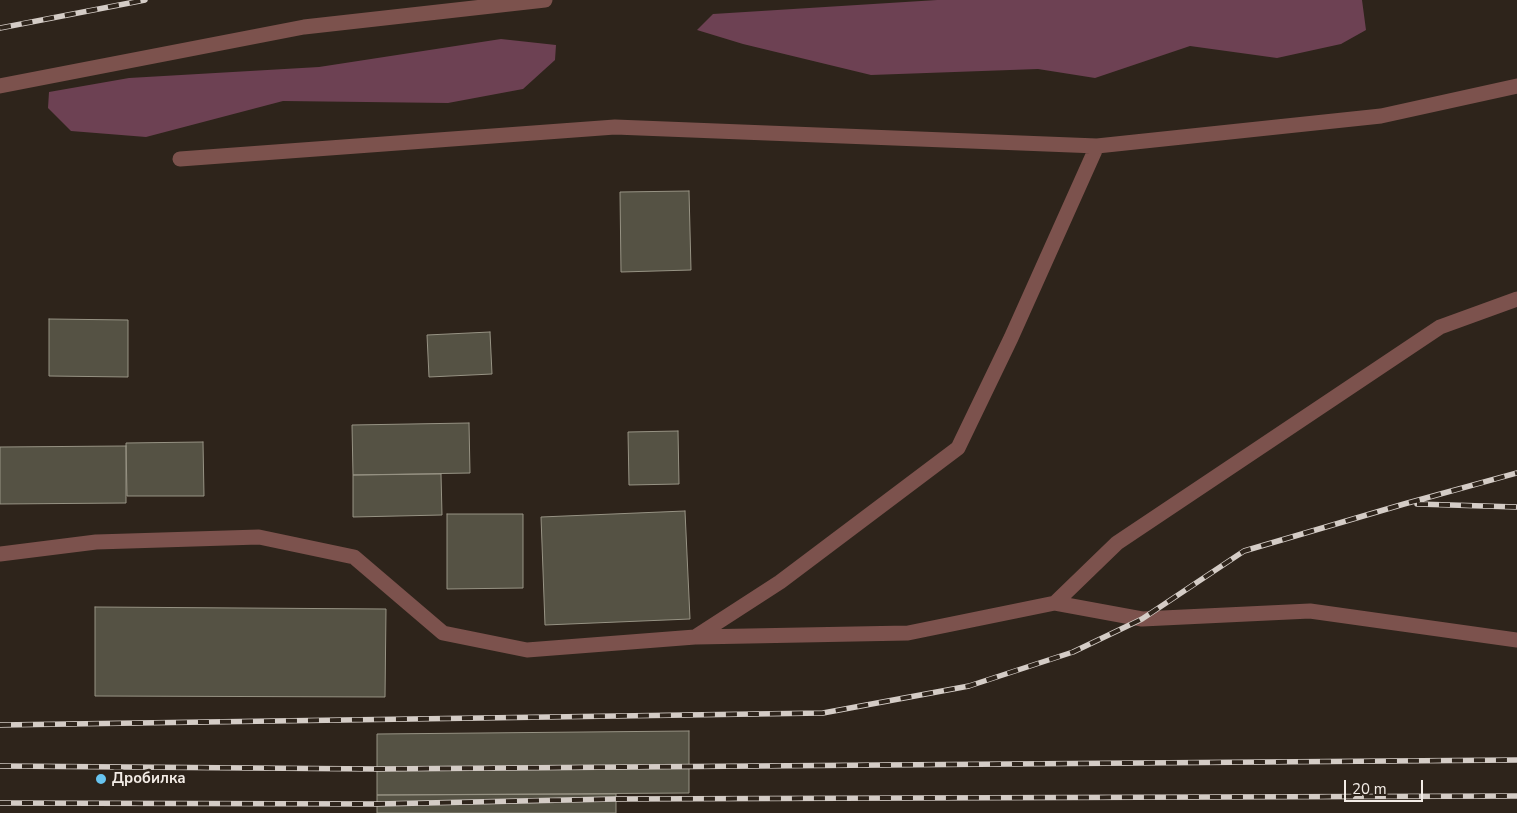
<!DOCTYPE html>
<meta charset="utf-8">
<style>
body{margin:0}
#map{position:relative;width:1517px;height:813px;overflow:hidden;background:#2e241b;font-family:"Nunito Sans",sans-serif}
canvas{display:block}
.scale{position:absolute;left:1344px;top:780px;width:79px;height:22px;box-sizing:border-box;border:2px solid #f3ece6;border-top:0;padding-left:6px;font-size:15px;line-height:18px;white-space:nowrap;color:#f3ece6;-webkit-text-stroke:4px #2e241b;paint-order:stroke}
</style>
<div id="map">
<canvas width="1517" height="813"></canvas>
<div class="scale">20 m</div>
</div>
<script>
const ctx = document.querySelector('canvas').getContext('2d');
ctx.lineJoin = 'round';
function paint(path, color) {
  ctx.fillStyle = color;
  ctx.fill(path, 'evenodd');
}
function poly(rows) {
  const path = new Path2D();
  for (const r of rows) {
    path.moveTo(r[0], r[1]);
    for (let i = 2; i < r.length; i += 2) path.lineTo(r[i], r[i + 1]);
  }
  return path;
}
function trace(path, color, width, dash) {
  ctx.strokeStyle = color;
  ctx.lineWidth = width;
  ctx.lineCap = dash ? 'butt' : 'round';
  ctx.setLineDash(dash || []);
  ctx.stroke(path);
}
function label(font, color, halo, rows, align = 'center') {
  ctx.font = font + ' "Nunito Sans",sans-serif';
  ctx.lineWidth = 5;
  ctx.setLineDash([]);
  ctx.textBaseline = 'middle';
  ctx.strokeStyle = halo;
  ctx.fillStyle = color;
  for (const [text, x, y, turn = 0] of rows) {
    ctx.save();
    ctx.translate(x, y);
    ctx.rotate((+turn || 0) * Math.PI / 180);
    ctx.textAlign = isNaN(turn) ? turn : align;
    if (halo) ctx.strokeText(text, 0, 0);
    ctx.fillText(text, 0, 0);
    ctx.restore();
  }
}
paint(poly([
 [937,0,1362,0,1366,30,1341,44,1277,58,1190,46,1095,78,1038,69,871,75,743,44,697,30,713,14],
 [501,39,556,45,555,60,523,89,448,103,283,101,146,137,71,131,48,108,49,92,129,78,319,67]
]), '#6d4153');
const building = poly([
 [689,191,691,270,621,272,620,192,689,191],
 [49,319,128,320,128,377,49,376,49,319],
 [490,332,492,374,429,377,427,335,490,332],
 [469,423,470,473,353,475,352,425,469,423],
 [678,431,679,484,629,485,628,432,678,431],
 [203,442,204,496,127,496,126,443,203,442],
 [126,446,126,503,0,504,0,447,126,446],
 [441,474,442,515,353,517,353,475,441,474],
 [685,511,690,619,545,625,541,517,685,511],
 [447,514,523,514,523,588,447,589,447,514],
 [95,607,386,609,385,697,95,696,95,607],
 [689,731,689,793,377,795,377,734,689,731],
 [616,794,616,813,377,813,377,795,616,794]
]);
paint(building, '#555244');
trace(building, '#979384', 1);
trace(poly([
 [0,86,304,27,545,0],
 [180,159,615,127,1097,146,1381,116,1517,86],
 [0,554,96,542,259,537,354,557,443,633,527,650,695,637,780,582,958,448,1011,338,1097,146],
 [1055,603,1142,619,1310,611,1517,640],
 [696,637,908,633,1055,603,1117,543,1440,327,1517,299]
]), '#7c524d', 15);
const rail = poly([
 [0,28,145,0],
 [1417,504,1517,507],
 [0,725,823,713,969,686,1073,652,1142,619,1244,551,1404,504,1517,473],
 [0,766,377,769,1517,760],
 [0,803,377,804,615,799,1517,796]
]);
trace(rail, '#d4ccc6', 5.5);
trace(rail, '#2e241b', 4, [11]);
for (const [x, y, r, color] of [
 [101,779,6,"#67c4f0"]
]) {
  const dot = new Path2D();
  dot.arc(x, y, r, 0, 2 * Math.PI);
  ctx.fillStyle = color;
  ctx.fill(dot);
  trace(dot, '#2e241b', 2);
}
label('bold 15px', '#f3ece6', '#2e241b', [
 ["Дробилка",112,779]
], 'left');
</script>
